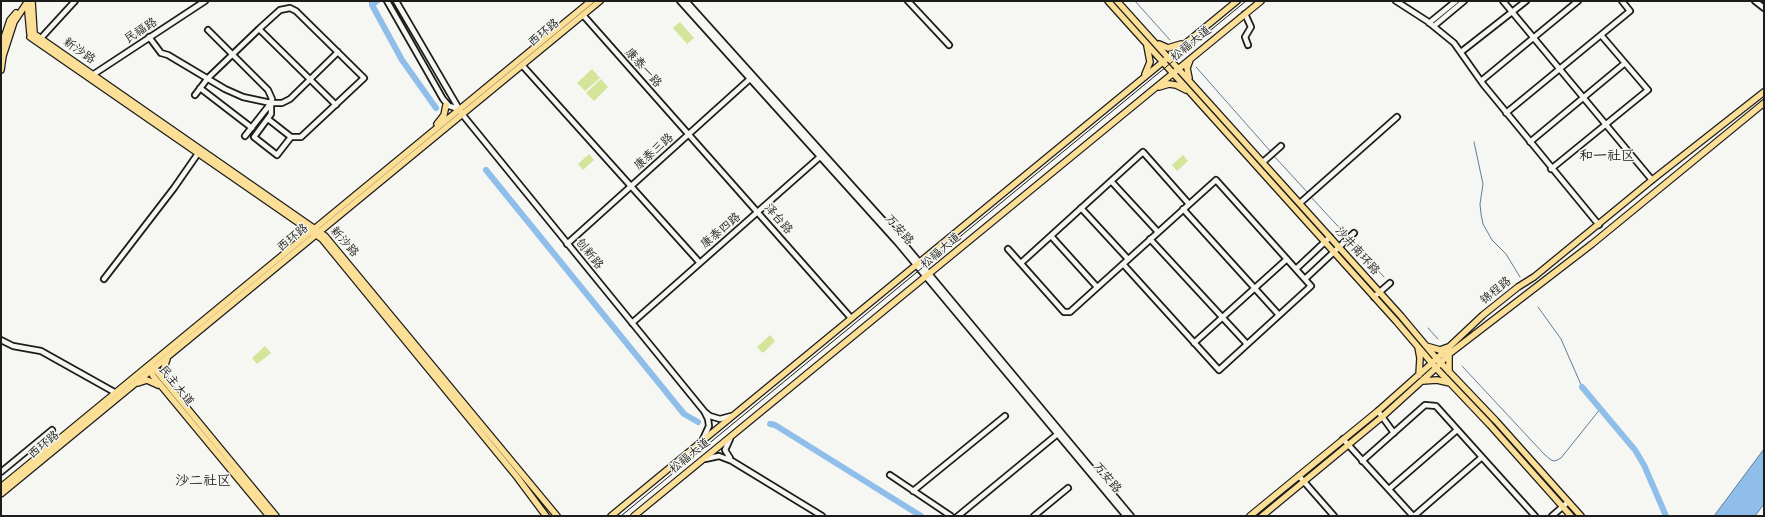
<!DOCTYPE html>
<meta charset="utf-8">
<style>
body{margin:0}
#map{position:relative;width:1765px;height:517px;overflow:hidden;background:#f6f6f2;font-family:Sriracha,sans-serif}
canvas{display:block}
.frame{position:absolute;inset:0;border:2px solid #1c1c1c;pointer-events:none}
</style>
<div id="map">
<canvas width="1765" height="517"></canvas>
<div class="frame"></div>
</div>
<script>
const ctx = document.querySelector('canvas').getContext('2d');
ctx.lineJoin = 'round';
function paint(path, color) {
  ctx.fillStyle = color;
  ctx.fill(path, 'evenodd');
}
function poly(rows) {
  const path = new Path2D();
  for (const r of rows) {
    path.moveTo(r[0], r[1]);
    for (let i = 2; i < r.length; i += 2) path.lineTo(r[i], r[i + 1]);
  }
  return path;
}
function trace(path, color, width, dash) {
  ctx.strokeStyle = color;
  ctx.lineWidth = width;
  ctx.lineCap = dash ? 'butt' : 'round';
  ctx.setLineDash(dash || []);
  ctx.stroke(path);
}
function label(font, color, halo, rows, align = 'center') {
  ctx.font = font + ' Sriracha,"LXGW WenKai TC",sans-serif';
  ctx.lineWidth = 3;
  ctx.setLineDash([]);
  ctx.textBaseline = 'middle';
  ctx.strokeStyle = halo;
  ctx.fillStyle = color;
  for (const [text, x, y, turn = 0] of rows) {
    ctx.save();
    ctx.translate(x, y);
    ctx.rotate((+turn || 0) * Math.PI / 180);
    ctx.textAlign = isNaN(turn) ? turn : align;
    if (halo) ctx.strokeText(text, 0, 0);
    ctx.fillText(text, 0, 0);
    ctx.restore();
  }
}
paint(poly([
 [680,22,694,38,687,44,673,28],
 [592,69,600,78,585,91,577,83],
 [601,79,608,87,594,101,586,93],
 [589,154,594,160,583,170,578,164],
 [1183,155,1188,161,1177,171,1172,165],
 [770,335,775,341,763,353,757,347],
 [265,346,271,353,257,364,252,358]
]), '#d4e498');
const water = poly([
 [1764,449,1764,504,1755,516,1714,516,1764,449]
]);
paint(water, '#8ebee9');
trace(water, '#607d97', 1);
trace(poly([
 [368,1,372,5],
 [1135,1,1170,40],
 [1196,67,1271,152],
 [1474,142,1483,184,1480,204,1481,214,1483,224,1492,240,1506,254,1520,277],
 [1274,156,1308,193],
 [1310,196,1347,236],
 [1349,239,1384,277],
 [1538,307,1561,339,1582,387],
 [1428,328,1438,339],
 [1462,366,1544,454,1551,460,1555,461,1561,458,1601,408]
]), '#607d97', 1);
trace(poly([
 [377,1,372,5,402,60,436,108],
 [486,170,684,414,698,422],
 [1582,387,1635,450,1644,465,1666,516],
 [770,424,775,425,921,516]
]), '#8ebee9', 6);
const minor = poly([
 [387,1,443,99,449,106,459,109],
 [396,1,462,114,704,411,708,419,709,426,703,439],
 [680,1,897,242,1126,516],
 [686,1,900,239,1131,516],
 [908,1,949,45],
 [1396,1,1427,21,1454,43,1483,84,1599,225],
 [1503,1,1652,180],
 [1755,1,1764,8],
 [1245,14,1251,27,1245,37,1248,45],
 [583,15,851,318],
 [1429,23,1456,1],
 [1434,26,1464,1],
 [259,29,336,105],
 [208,30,268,90,272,99,271,103,245,136],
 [42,37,75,1],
 [149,37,161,53,168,55,225,89,243,97,271,103,282,103,290,99,338,52],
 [1461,52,1526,1],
 [522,65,700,263],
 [91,76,205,1],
 [1481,81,1578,1],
 [200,88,252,128],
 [195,95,208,78,259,29,280,10,290,8,296,11,364,78,301,137,291,137,268,119],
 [271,103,271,114,254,137,277,155,291,137],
 [1506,113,1630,11,1622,1],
 [1530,142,1625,63],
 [1263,162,1281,146],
 [1551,169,1648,90,1601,35],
 [1111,181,1158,232],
 [1300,203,1397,117],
 [1081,208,1128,259],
 [1183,209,1279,315],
 [1051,236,1097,287],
 [1150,239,1247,344],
 [567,244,752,77],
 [1008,249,1064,312,1070,312,1216,180,1311,286,1219,370,1123,264],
 [1021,263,1143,152,1189,204],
 [1296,269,1330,237],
 [104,279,174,188,199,152],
 [1305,279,1354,233],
 [1374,297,1390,283],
 [632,323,822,155],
 [1,340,13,346,41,351,116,393],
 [1194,343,1287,259],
 [1378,411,1394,433],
 [705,412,710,416,720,419,731,416],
 [1343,439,1413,516],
 [730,458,725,450,730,439],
 [705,459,719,456,732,461,822,516],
 [1362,461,1425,405,1436,406,1535,516],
 [1,472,52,430],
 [890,475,951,516],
 [1299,476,1334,516],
 [1389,489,1457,430],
 [913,491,1005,416],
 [958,516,1060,432],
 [1034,516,1068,488],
 [1414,516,1482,457],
 [1552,516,1568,502]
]);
const major = poly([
 [27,1,30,34],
 [32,1,34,33,32,35],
 [1108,1,1396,321,1436,368,1490,425,1571,516],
 [1117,1,1401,316,1437,359,1496,421,1581,516],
 [30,31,325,236,557,516],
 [30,37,322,239,517,477,546,516],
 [1159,44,1168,48,1181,44],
 [1,47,10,20,16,13],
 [1,70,3,56,14,22,28,1],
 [1145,74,1150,62,1147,46],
 [1189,78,1187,68,1190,60],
 [1159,87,1169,84,1176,85,1186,90],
 [437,124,444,115,446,105],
 [1426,346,1440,350,1448,347],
 [1418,347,1420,358,1419,375],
 [152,368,154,368,276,516],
 [149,369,153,376,269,516],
 [1449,372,1449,354],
 [166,381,163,371,167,359],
 [1423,381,1437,380,1450,383],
 [138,383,147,380,158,385],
 [1,487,591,1],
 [1,494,600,1],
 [611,516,1237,1],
 [634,516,1261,1],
 [1250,516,1378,411,1432,363,1483,315,1518,287,1534,277,1652,180,1764,92],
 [1262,516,1382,417,1436,368,1449,354,1592,244,1764,103]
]);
trace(minor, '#1c1c1c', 8);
trace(major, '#1c1c1c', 8);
trace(minor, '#f6f6f2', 4.5);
trace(major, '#fbdf96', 5.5);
trace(poly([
 [621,516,1246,1]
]), '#1c1c1c', 1);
label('12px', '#1c1c1c', '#f6f6f2', [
 ["民福路",141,31,-33],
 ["西环路",544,33,-39],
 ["松福大道",1191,44,-39],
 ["新沙路",79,51,35],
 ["康泰一路",643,68,48],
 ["康泰三路",654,152,-42],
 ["泽台路",778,219,49],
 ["万安路",899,230,49],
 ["康泰四路",721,231,-40],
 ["西环路",293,238,-39],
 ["新沙路",344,242,48],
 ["松福大道",941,251,-40],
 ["沙井南环路",1357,251,48],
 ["创新路",589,254,51],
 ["锦程路",1496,291,-39],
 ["民主大道",176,386,51],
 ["西环路",44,445,-39],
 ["松福大道",690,456,-39],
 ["万安路",1107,478,50]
]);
label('14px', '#1c1c1c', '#f6f6f2', [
 ["和一社区",1607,156],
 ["沙二社区",203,481]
]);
</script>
